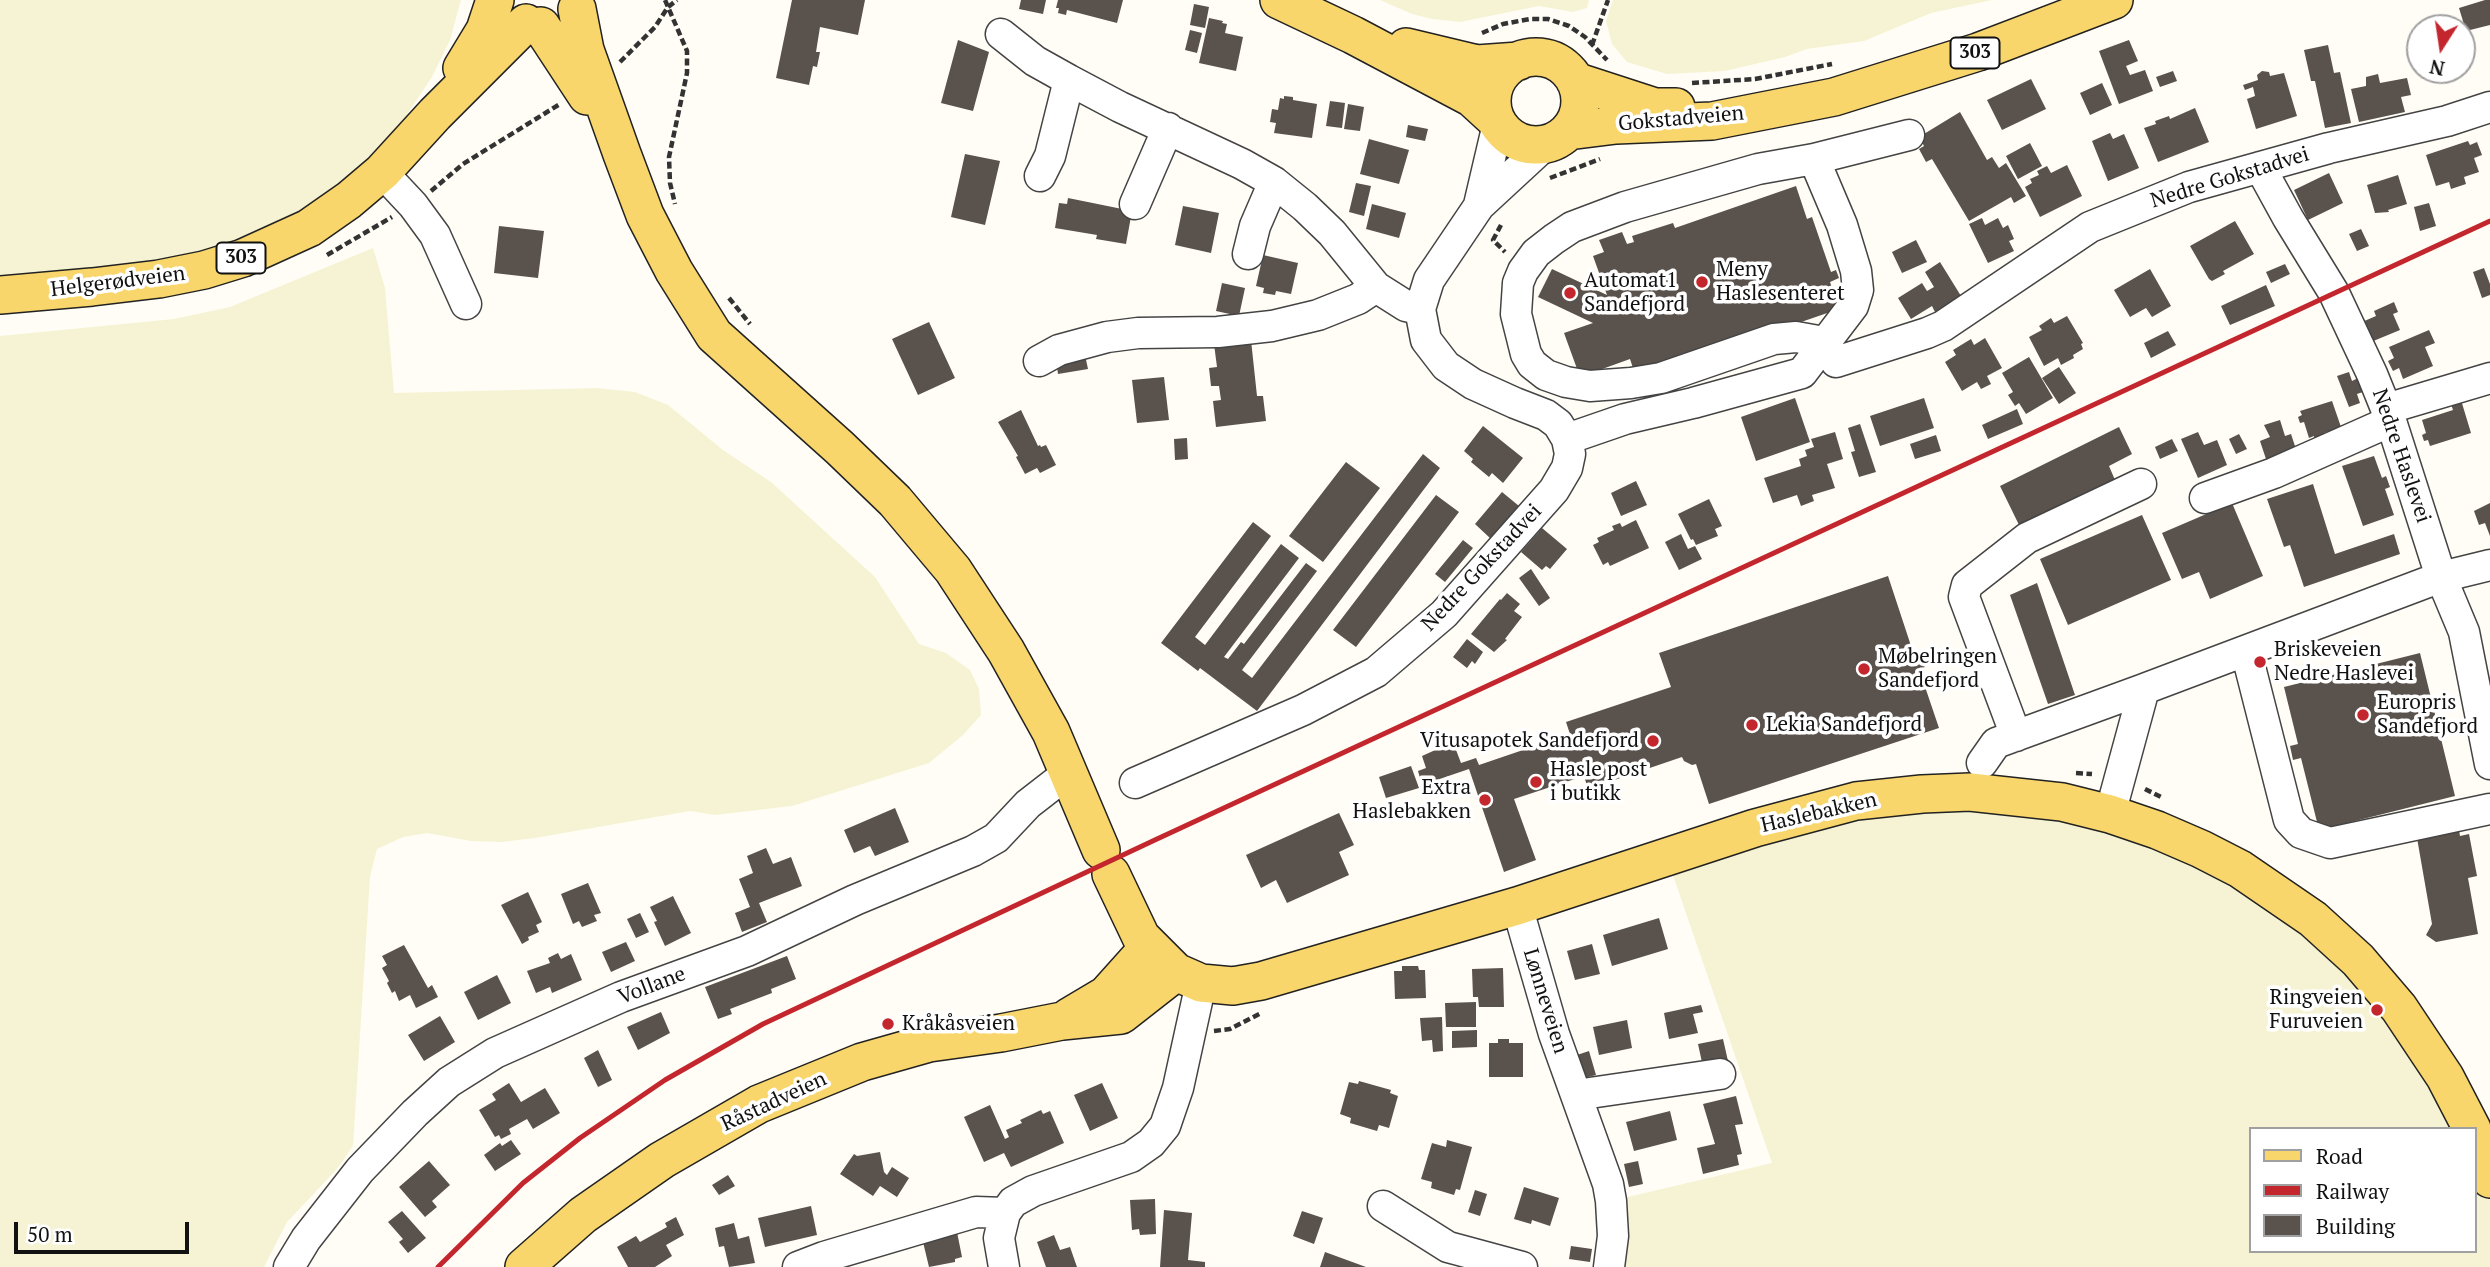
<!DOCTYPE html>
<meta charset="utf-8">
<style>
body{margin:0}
#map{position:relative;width:2490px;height:1267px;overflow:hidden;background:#fffdf5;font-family:"PT Serif",serif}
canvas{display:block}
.legend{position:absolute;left:2249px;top:1127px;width:228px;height:126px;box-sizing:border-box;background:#fff;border:2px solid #a0a0a0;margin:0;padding:9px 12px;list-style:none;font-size:21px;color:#111}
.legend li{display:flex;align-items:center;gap:14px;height:35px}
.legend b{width:35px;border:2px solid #a0a0a0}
.north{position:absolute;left:2406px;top:14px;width:70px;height:70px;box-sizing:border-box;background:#fff;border:2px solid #a0a0a0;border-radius:50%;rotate:192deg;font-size:19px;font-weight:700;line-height:28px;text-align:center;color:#111}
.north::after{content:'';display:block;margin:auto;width:24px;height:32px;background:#c4262e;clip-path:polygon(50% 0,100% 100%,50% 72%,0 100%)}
.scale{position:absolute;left:14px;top:1222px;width:175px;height:32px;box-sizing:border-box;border:4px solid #111;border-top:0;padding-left:9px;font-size:21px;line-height:24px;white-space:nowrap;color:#111;-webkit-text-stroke:5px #fff;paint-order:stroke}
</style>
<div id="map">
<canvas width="2490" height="1267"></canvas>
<ul class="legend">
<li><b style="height:9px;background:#f9d66b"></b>Road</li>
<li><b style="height:9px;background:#c4262e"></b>Railway</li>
<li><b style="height:19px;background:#5a524d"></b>Building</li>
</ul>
<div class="north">N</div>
<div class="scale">50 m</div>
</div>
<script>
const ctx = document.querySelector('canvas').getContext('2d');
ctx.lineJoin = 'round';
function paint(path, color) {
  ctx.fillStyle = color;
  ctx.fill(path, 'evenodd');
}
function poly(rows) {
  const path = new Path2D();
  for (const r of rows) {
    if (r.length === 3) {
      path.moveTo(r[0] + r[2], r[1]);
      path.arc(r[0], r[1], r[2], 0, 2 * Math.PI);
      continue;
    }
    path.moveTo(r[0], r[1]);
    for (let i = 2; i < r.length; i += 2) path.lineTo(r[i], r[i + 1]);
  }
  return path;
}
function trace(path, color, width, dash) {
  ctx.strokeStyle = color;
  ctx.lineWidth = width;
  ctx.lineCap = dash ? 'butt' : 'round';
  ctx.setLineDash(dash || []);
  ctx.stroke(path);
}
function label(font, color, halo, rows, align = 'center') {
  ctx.font = font + ' "PT Serif",serif';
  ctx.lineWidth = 7;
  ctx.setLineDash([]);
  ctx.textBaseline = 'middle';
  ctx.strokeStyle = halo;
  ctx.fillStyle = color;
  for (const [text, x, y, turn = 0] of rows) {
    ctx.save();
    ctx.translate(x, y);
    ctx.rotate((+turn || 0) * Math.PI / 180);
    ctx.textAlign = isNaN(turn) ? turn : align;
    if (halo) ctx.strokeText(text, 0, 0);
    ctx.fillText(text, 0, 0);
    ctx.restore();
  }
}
paint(poly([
 [0,0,461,0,450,40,432,77,402,122,363,163,314,202,271,227,213,250,160,265,0,279],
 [1380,0,1589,0,1587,8,1573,12,1539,6,1460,22,1432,19,1412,14],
 [1613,0,1992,0,1931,13,1864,41,1807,49,1785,57,1725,71,1667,74,1627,62,1612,44,1606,21],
 [373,248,385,288,394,393,596,388,635,392,668,405,723,450,771,482,875,577,919,644,946,653,970,670,979,689,981,715,963,735,929,763,792,806,715,815,690,811,535,838,502,842,471,841,427,833,403,837,377,849,370,877,353,1146,337,1169,287,1222,264,1267,0,1267,0,336,174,319,230,307],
 [1857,798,2110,814,2313,919,2470,1129,2250,1129,2250,1251,2474,1251,2474,1138,2490,1183,2490,1267,1609,1267,1611,1201,1772,1163,1667,858]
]), '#f6f3d4');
paint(poly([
 [792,0,865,0,858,35,820,27,816,52,820,52,817,67,813,66,809,85,776,78],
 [1021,0,1046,0,1043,14,1019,9],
 [1058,0,1123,0,1117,23,1067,10,1066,15,1058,13,1059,8,1056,8],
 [2485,0,2490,0,2490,25,2466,31,2459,8],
 [1194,4,1209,7,1205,28,1190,25],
 [1209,18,1223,21,1222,23,1227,24,1225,33,1243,37,1236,71,1199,63],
 [1190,30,1202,33,1197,53,1185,50],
 [958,40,989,52,973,111,941,103],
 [2129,40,2138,61,2126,66,2130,75,2145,70,2153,91,2119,104,2099,51],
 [2328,45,2334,73,2340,72,2351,123,2325,128,2315,81,2311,81,2304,50],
 [2173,71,2177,81,2160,87,2156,77],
 [2262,71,2269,72,2270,76,2284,73,2297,116,2256,129,2247,99,2255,96,2253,87,2245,90,2243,85,2258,80,2257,75],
 [2378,74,2380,83,2407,78,2411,95,2401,97,2405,112,2359,122,2351,89,2366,86,2366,77],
 [2031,79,2046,109,2002,130,1987,100],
 [2102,83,2112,105,2090,115,2080,93],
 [1284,96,1293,97,1293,100,1317,104,1312,138,1274,133,1276,123,1270,122,1272,109,1278,110,1280,98,1284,99],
 [1330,101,1345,103,1342,128,1326,126],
 [1348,104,1364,107,1360,131,1344,129],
 [2195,108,2209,142,2158,162,2144,128,2156,124,2155,121,2169,116,2170,119],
 [1960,112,1987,160,1992,157,1999,168,2006,163,2026,196,2014,203,2011,197,1969,221,1932,159,1926,162,1919,149,1924,146,1919,137],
 [1408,125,1428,129,1425,141,1406,137],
 [2110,133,2113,139,2124,134,2139,168,2108,181,2092,141],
 [1369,139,1409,150,1399,184,1360,174],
 [2468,141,2470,145,2477,142,2482,155,2474,158,2479,172,2464,177,2466,184,2451,189,2449,182,2436,186,2426,155],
 [2030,143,2042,166,2018,179,2006,156],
 [965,154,1000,161,985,225,951,217],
 [2067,165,2082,196,2040,217,2025,187,2032,183,2030,179,2039,175,2037,171,2047,166,2051,173],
 [2329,173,2343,203,2308,220,2294,190],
 [2398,175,2407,204,2388,210,2389,212,2375,213,2367,185],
 [1356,183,1371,186,1364,216,1349,212],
 [1796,186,1807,219,1812,217,1831,272,1836,270,1839,278,1830,282,1832,288,1840,285,1846,300,1839,309,1676,365,1674,357,1634,371,1630,359,1580,377,1564,333,1593,323,1538,297,1552,269,1607,295,1593,256,1604,252,1599,240,1622,232,1627,244,1634,242,1632,236,1673,223,1675,228],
 [1068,198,1132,211,1126,244,1096,239,1097,235,1055,228,1059,203,1067,204],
 [2429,203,2436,226,2420,231,2414,207],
 [1372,204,1406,213,1399,238,1366,229],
 [1183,206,1219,213,1211,253,1175,245],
 [1982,218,1985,225,1998,218,2003,228,2008,225,2014,239,2009,241,2014,251,1988,263,1969,224],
 [2235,221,2254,254,2223,271,2225,274,2212,281,2209,279,2190,246],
 [499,226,544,231,538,278,494,273],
 [2361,229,2369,246,2357,251,2349,234],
 [1916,240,1927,262,1902,273,1892,252],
 [1263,255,1298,263,1291,294,1276,291,1275,295,1263,293,1264,288,1256,286],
 [1940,262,1961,296,1935,312,1932,306,1911,319,1898,298,1922,283,1927,291,1934,287,1925,272],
 [2285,264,2290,274,2271,283,2266,272],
 [2484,268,2490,284,2490,295,2482,298,2473,272],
 [2150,269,2171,306,2152,317,2146,308,2130,317,2114,290],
 [1222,283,1245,288,1239,316,1216,311],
 [2266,285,2275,306,2230,325,2221,306],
 [2394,302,2398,312,2393,314,2400,330,2371,342,2362,322,2376,316,2374,311],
 [2067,316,2083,343,2081,344,2083,349,2073,355,2074,358,2061,365,2058,358,2044,366,2029,337,2042,330,2039,326,2051,318,2054,323],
 [929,322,955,378,918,395,892,339],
 [2429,330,2435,343,2425,347,2433,366,2403,379,2399,368,2393,371,2388,361,2394,358,2389,347],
 [2168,331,2176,345,2151,358,2144,343],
 [1985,338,2002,368,1987,376,1991,384,1981,389,1977,382,1962,391,1945,362,1956,355,1953,350,1971,339,1974,345],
 [1251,340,1257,396,1263,396,1266,421,1216,427,1213,401,1221,400,1219,386,1211,386,1209,368,1217,367,1214,344],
 [1085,355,1088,369,1058,374,1056,360],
 [2029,357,2053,398,2026,414,2019,403,2015,406,2008,395,2013,392,2002,373],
 [2059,367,2076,393,2059,404,2042,378],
 [2349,372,2352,381,2358,378,2363,392,2357,394,2360,403,2349,407,2337,376],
 [1164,377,1169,420,1137,423,1132,380],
 [1795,398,1810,442,1756,461,1741,417],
 [1924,398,1934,428,1880,446,1870,416],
 [2461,400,2471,433,2430,446,2428,440,2424,441,2422,435,2426,433,2422,420,2453,410,2451,404],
 [2332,401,2341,427,2324,433,2325,438,2315,441,2314,436,2309,438,2304,422,2300,423,2298,417,2302,415,2300,411],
 [2017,409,2023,424,1988,439,1982,425],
 [1021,410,1038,446,1040,445,1041,447,1046,445,1056,465,1040,473,1037,468,1025,474,1016,457,1018,456,998,422],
 [2280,420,2285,436,2291,434,2297,452,2267,462,2260,441,2270,437,2264,425],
 [1860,424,1876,472,1859,477,1851,452,1855,451,1848,428],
 [1483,426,1523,458,1503,483,1492,473,1489,477,1471,462,1473,459,1464,451],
 [2119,427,2132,454,2109,466,2115,480,2020,527,2000,486],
 [1835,432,1843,459,1827,464,1835,488,1812,495,1814,501,1801,506,1797,495,1773,503,1764,478,1801,466,1799,459,1807,456,1805,450,1814,447,1811,439],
 [2198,432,2204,445,2217,440,2227,465,2198,478,2181,439],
 [2239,434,2247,449,2236,454,2229,439],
 [1936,435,1941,451,1915,459,1910,444],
 [1187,438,1188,459,1175,460,1174,439],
 [2172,439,2178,451,2160,459,2155,447],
 [1423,454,1440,468,1257,711,1200,668,1198,671,1161,643,1253,522,1271,536,1195,637,1205,645,1281,544,1299,558,1224,657,1228,659,1241,642,1244,644,1306,563,1317,571,1242,670,1252,678],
 [2374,456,2382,478,2386,476,2390,487,2385,489,2394,515,2363,526,2342,466],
 [1346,462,1380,488,1323,562,1289,536],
 [1636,481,1647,505,1621,516,1611,493],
 [2313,484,2335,554,2394,534,2400,554,2304,587,2290,545,2284,547,2267,499],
 [1502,492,1519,506,1491,539,1475,524],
 [1436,495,1459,512,1356,647,1333,630],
 [1709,499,1722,526,1715,529,1718,536,1696,545,1693,539,1691,540,1678,514],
 [2232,503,2263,576,2210,599,2199,572,2182,579,2162,533],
 [2490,503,2490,536,2485,523,2479,525,2474,511],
 [2142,515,2171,580,2068,625,2040,559],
 [1636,520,1649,548,1610,566,1608,562,1603,565,1593,545,1599,542,1597,538,1614,530,1612,526,1620,523,1622,527],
 [1542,528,1567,549,1550,569,1546,566,1542,570,1521,552],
 [1681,534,1688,549,1695,546,1702,559,1679,570,1665,542],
 [1463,540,1473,548,1445,582,1435,574],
 [1531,569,1550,598,1539,606,1519,578],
 [1888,576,1915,658,1921,656,1925,667,1919,669,1939,728,1709,804,1696,764,1692,765,1684,761,1682,757,1588,789,1584,776,1514,799,1536,860,1504,872,1469,769,1422,785,1418,771,1426,768,1422,756,1453,742,1461,763,1476,758,1479,765,1570,734,1566,722,1671,687,1659,653],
 [2037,583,2075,695,2048,704,2010,595],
 [1507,593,1520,604,1514,611,1522,617,1505,639,1507,640,1494,652,1471,634,1500,599,1501,600],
 [1467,639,1483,652,1475,664,1472,661,1467,668,1453,657],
 [2420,653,2455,796,2319,830,2301,758,2293,760,2290,746,2298,744,2284,687],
 [1411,766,1419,788,1386,798,1379,777],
 [895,808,909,842,875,856,870,846,854,853,844,830],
 [1339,813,1354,845,1339,852,1349,875,1287,903,1276,880,1261,888,1246,855],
 [2459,830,2460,836,2469,834,2477,876,2468,878,2478,934,2436,942,2426,935,2432,924,2417,838],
 [766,848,773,864,791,857,802,886,759,903,767,922,742,932,735,913,750,907,739,879,753,873,747,856],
 [588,883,601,913,594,915,597,921,582,927,579,921,573,924,561,894],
 [528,892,542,922,536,925,539,932,528,937,529,940,522,944,501,905],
 [673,896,691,933,665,946,654,922,657,921,650,907],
 [640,913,649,932,636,938,627,919],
 [1659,918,1668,949,1612,966,1603,935],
 [626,942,635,961,611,972,602,952],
 [1592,944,1600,974,1575,980,1567,951],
 [404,945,428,988,432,985,438,997,416,1008,410,995,399,1001,395,991,392,993,387,983,389,981,382,968,387,965,382,956],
 [558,953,561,959,571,954,582,980,552,993,550,987,536,993,527,971,550,963,548,958],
 [787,956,796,979,771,989,772,993,730,1009,732,1014,718,1019,705,987],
 [1402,966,1418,966,1419,970,1425,970,1426,998,1395,999,1394,971,1402,971],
 [1503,968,1504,1007,1479,1007,1478,997,1473,997,1472,969],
 [497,975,511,1003,478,1020,464,992],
 [1476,1002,1476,1027,1446,1027,1445,1003],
 [1701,1005,1703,1012,1693,1014,1698,1033,1669,1039,1664,1013],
 [661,1012,670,1033,638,1050,627,1027],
 [440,1016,455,1042,424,1061,408,1035],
 [1442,1017,1443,1051,1433,1052,1432,1040,1422,1041,1420,1018],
 [1627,1020,1632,1048,1599,1055,1593,1027],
 [1477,1030,1477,1047,1452,1048,1452,1031],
 [1498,1039,1509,1039,1509,1043,1523,1043,1523,1077,1489,1077,1489,1043,1498,1043],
 [1723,1039,1728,1061,1703,1067,1698,1044],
 [598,1050,612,1080,598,1087,584,1058],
 [1589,1051,1596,1075,1584,1078,1577,1055],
 [1359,1081,1391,1090,1390,1093,1398,1096,1389,1128,1379,1125,1377,1131,1350,1123,1351,1118,1340,1114,1349,1082,1358,1084],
 [509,1083,521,1102,545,1088,560,1113,533,1129,527,1119,509,1129,511,1134,501,1139,499,1135,495,1137,479,1110,496,1100,492,1094],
 [1102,1083,1118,1118,1090,1131,1074,1095],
 [1736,1096,1743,1124,1735,1125,1742,1154,1737,1155,1739,1165,1703,1174,1697,1148,1715,1144,1703,1104],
 [990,1105,1005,1139,1009,1137,1006,1130,1022,1123,1020,1120,1041,1110,1043,1114,1050,1111,1064,1143,1011,1167,1004,1153,984,1162,964,1117],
 [1670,1111,1677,1140,1634,1151,1626,1122],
 [511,1140,521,1154,495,1171,484,1155,500,1143,502,1146],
 [1447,1140,1472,1147,1460,1190,1456,1189,1454,1195,1431,1188,1432,1182,1421,1179,1432,1143,1446,1147],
 [880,1152,884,1172,887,1175,892,1167,909,1178,897,1197,880,1186,873,1196,840,1174,854,1154,857,1156],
 [429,1161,450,1185,432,1201,437,1207,425,1217,399,1187],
 [1638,1161,1643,1184,1629,1187,1624,1164],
 [728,1175,735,1186,719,1195,712,1185],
 [1524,1187,1559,1198,1550,1226,1532,1220,1531,1224,1514,1219],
 [1475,1190,1487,1194,1480,1216,1468,1212],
 [1155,1199,1156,1234,1140,1235,1139,1229,1132,1230,1130,1200],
 [811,1206,817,1235,765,1247,758,1218],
 [1164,1210,1192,1213,1188,1260,1205,1262,1205,1267,1160,1267],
 [402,1211,426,1238,408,1253,399,1242,403,1239,388,1222],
 [1302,1211,1323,1218,1314,1244,1293,1236],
 [676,1217,684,1235,666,1245,672,1256,655,1267,628,1267,617,1247,636,1236,640,1242,667,1227,665,1223],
 [734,1223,738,1239,749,1236,755,1263,729,1267,724,1246,719,1247,715,1228],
 [957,1232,962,1257,955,1259,955,1262,929,1267,923,1242],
 [1054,1235,1060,1250,1070,1247,1077,1267,1046,1267,1037,1242],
 [1571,1246,1592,1249,1590,1262,1569,1259],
 [1325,1252,1366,1267,1320,1267]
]), '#5a524d');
const minor = poly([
 [1001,34,1035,61,1069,80,1120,107,1242,164,1274,182,1305,207,1332,233,1376,287,1406,306,1420,309],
 [2260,167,2288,218,2334,293,2372,374,2391,421,2441,577,2464,632,2490,764],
 [382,172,413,205,435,235,466,304],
 [1040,176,1050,156,1069,80],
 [1135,204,1168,128],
 [1479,205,1498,124],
 [1248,254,1255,226,1274,182],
 [1824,342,1796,337,1774,339,1661,378,1631,383,1590,386,1566,382,1546,375,1532,364,1526,354,1516,314,1518,283,1523,271,1536,253,1554,239,1572,227,1625,207,1758,169,1814,159,1909,135],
 [1039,361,1059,350,1107,337,1138,333,1218,332,1272,326,1318,315,1358,299,1376,287],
 [1836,362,1927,333,1943,326,2090,227,2189,187,2329,148,2447,121,2490,107],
 [2386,409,2490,378],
 [1567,439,1625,419,1693,403,1802,373,1853,306,1858,290,1856,271,1842,225,1814,159],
 [2205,498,2274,473,2391,421],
 [2246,651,2289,820,2301,833,2330,843,2490,809],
 [2016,736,1964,597,1967,585,2027,538,2141,484],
 [1982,763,1996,743,2144,689],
 [1135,783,1303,710,1376,672,1444,614,1554,490,1567,468,1570,454,1567,439,1558,424,1546,415,1515,403,1473,384,1446,366,1426,340,1420,309,1429,280,1479,206,1545,145],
 [2110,814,2144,689,2441,577,2490,565],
 [1517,906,1554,1034,1608,1184,1611,1201,1613,1236,1609,1267],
 [1576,1095,1720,1074],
 [1383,1206,1448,1247,1522,1267],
 [289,1267,306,1239,360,1170,415,1113,449,1082,495,1053,621,997,747,951,855,900,973,851,996,838,1028,804,1068,773],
 [798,1267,824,1257,976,1212,1005,1213],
 [1004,1267,999,1238,1005,1213,1013,1202,1033,1191,1131,1157,1151,1143,1165,1126,1178,1088,1201,983]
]);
const major = poly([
 [1279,0,1353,35,1472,98,1496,120],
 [577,9,585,50,622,154,645,215,674,271,714,335,840,448,895,501,953,570,1006,651,1051,732,1101,850],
 [541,26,587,96],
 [1406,47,1477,64,1519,61],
 [1536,101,44],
 [462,68,485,30,495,0],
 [1575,81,1655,107,1676,107],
 [1568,131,1616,125,1712,121,1834,97,1978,52,2114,0],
 [0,295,92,287,159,279,204,270,243,258,309,228,349,200,382,172,435,114,526,23],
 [1111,874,1141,937,1176,972,1201,983,1233,986,1261,981,1517,906,1755,828,1856,801,1922,794,1970,792,2062,802,2110,814,2157,830,2201,849,2240,869,2313,919,2358,960,2399,1008,2445,1077,2472,1129],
 [1069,1017,1106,995,1149,947],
 [2474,1135,2490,1179],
 [524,1267,583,1215,662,1160,759,1104,862,1062,929,1043,1001,1033,1062,1021,1121,1015,1176,972]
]);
trace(minor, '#444', 33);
trace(major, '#222', 40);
trace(poly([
 [665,0,687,51,687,73,669,157,670,183,675,204],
 [1482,33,1503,24,1530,19,1548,19,1569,26,1585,37,1607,60],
 [1592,45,1608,0],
 [620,62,655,27,668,7,677,0],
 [1692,83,1755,79,1832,64],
 [1550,178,1600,159],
 [431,191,463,164,560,104],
 [1501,225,1493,240,1505,252],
 [327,255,392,217],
 [729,298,750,324],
 [2076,773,2092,774],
 [2145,789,2163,798],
 [1214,1031,1230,1029,1261,1013]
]), '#333', 4.5, [7, 3.5]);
trace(minor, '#fff', 30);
trace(major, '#f9d66b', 37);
trace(poly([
 [438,1267,523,1183,580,1138,665,1080,763,1024,1157,839,2490,221]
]), '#c4262e', 5);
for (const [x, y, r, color] of [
 [1702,282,7,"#c4262e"],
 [1570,293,7,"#c4262e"],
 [2260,662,7,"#c4262e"],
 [1864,669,7,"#c4262e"],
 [2363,715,7,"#c4262e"],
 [1752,725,7,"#c4262e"],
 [1653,741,7,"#c4262e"],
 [1536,782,7,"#c4262e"],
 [1485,800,7,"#c4262e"],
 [2377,1010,7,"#c4262e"],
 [888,1024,7,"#c4262e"]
]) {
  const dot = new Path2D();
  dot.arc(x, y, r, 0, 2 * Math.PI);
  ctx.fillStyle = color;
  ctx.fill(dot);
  trace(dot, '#fff', 2.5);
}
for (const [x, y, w] of [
 [1975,53,49],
 [241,258,49]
]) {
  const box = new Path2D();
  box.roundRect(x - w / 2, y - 15.5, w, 31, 5);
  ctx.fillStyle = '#fff';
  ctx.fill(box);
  trace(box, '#111', 2);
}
label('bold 19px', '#111', null, [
 ["303",1975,53],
 ["303",241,258]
]);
label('21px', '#111', '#fff', [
 ["Gokstadveien",1681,119,-5],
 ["Nedre Gokstadvei",2230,178,-17],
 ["Helgerødveien",118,282,-7],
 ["Nedre Haslevei",2401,456,71],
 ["Nedre Gokstadvei",1482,568,-47],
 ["Haslebakken",1819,813,-13],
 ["Vollane",652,986,-21],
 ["Lønneveien",1545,1001,73],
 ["Råstadveien",774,1102,-25]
]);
label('21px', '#111', '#fff', [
 ["Meny",1716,270],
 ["Haslesenteret",1716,294],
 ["Automat1",1584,281],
 ["Sandefjord",1584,305],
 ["Briskeveien",2274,650],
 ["Nedre Haslevei",2274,674],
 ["Møbelringen",1878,657],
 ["Sandefjord",1878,681],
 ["Europris",2377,703],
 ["Sandefjord",2377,727],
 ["Lekia Sandefjord",1766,725],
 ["Vitusapotek Sandefjord",1639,741,"right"],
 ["Hasle post",1550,770],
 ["i butikk",1550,794],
 ["Extra",1471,788,"right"],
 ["Haslebakken",1471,812,"right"],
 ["Ringveien",2363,998,"right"],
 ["Furuveien",2363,1022,"right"],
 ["Kråkåsveien",902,1024]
], 'left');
</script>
